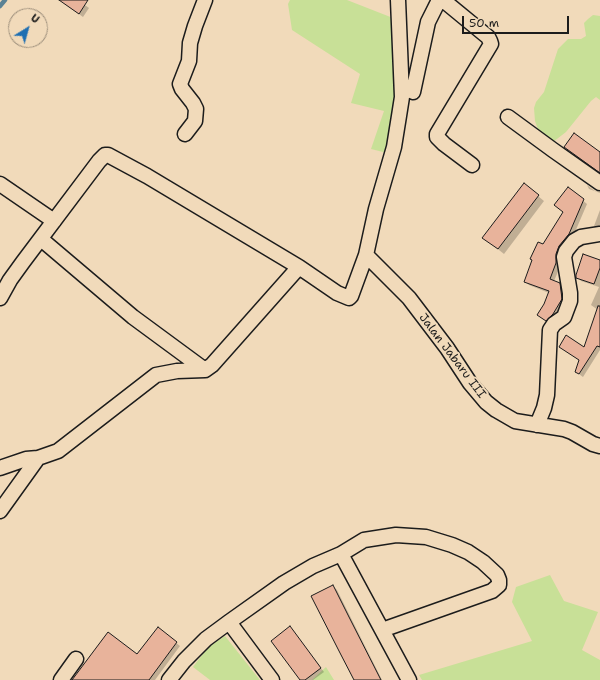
<!DOCTYPE html>
<style>
body{margin:0}
#map{position:relative;width:600px;height:680px;overflow:hidden;background:#f1daba;font-family:"Shantell Sans",sans-serif}
canvas{display:block}
.north{position:absolute;left:8px;top:8px;width:40px;height:40px;box-sizing:border-box;background:#f1daba;border:1px solid #9c8e7b;border-radius:50%;rotate:37deg;font-size:11px;font-weight:700;line-height:16px;text-align:center;color:#1c1c1c}
.north::after{content:'';display:block;margin:auto;width:14px;height:18px;background:#1f6fb2;clip-path:polygon(50% 0,100% 100%,50% 72%,0 100%)}
.scale{position:absolute;left:462px;top:16px;width:107px;height:18px;box-sizing:border-box;border:2px solid #1c1c1c;border-top:0;padding-left:5px;font-size:12px;line-height:14px;white-space:nowrap;color:#1c1c1c;-webkit-text-stroke:3px #f1daba;paint-order:stroke}
</style>
<div id="map">
<canvas width="600" height="680"></canvas>
<div class="north">U</div>
<div class="scale">50 m</div>
</div>
<script>
const ctx = document.querySelector('canvas').getContext('2d');
ctx.lineJoin = 'round';
function paint(path, color) {
  ctx.fillStyle = color;
  ctx.fill(path, 'evenodd');
}
function poly(rows) {
  const path = new Path2D();
  for (const r of rows) {
    path.moveTo(r[0], r[1]);
    for (let i = 2; i < r.length; i += 2) path.lineTo(r[i], r[i + 1]);
  }
  return path;
}
function trace(path, color, width, dash) {
  ctx.strokeStyle = color;
  ctx.lineWidth = width;
  ctx.lineCap = dash ? 'butt' : 'round';
  ctx.setLineDash(dash || []);
  ctx.stroke(path);
}
function label(font, color, halo, rows, align = 'center') {
  ctx.font = font + ' "Shantell Sans",sans-serif';
  ctx.lineWidth = 4;
  ctx.setLineDash([]);
  ctx.textBaseline = 'middle';
  ctx.strokeStyle = halo;
  ctx.fillStyle = color;
  for (const [text, x, y, turn = 0] of rows) {
    ctx.save();
    ctx.translate(x, y);
    ctx.rotate((+turn || 0) * Math.PI / 180);
    ctx.textAlign = isNaN(turn) ? turn : align;
    if (halo) ctx.strokeText(text, 0, 0);
    ctx.fillText(text, 0, 0);
    ctx.restore();
  }
}
paint(poly([
 [290,0,347,0,393,18,398,29,395,114,387,153,371,149,384,111,351,103,360,74,292,30,288,4],
 [593,15,600,16,600,100,596,97,591,101,566,132,553,142,540,135,535,121,534,108,536,102,544,92,558,49,568,39,581,39,586,36,584,23,588,19],
 [550,575,564,601,598,612,582,650,600,660,600,680,422,680,419,675,532,641,512,602,516,587],
 [225,636,260,680,210,680,193,667,208,647],
 [326,667,334,680,312,680]
]), '#c8e097');
paint(poly([
 [61,0,78,0,89,8,83,17,65,4],
 [587,185,595,191,600,192,600,193,589,189],
 [568,188,587,204,554,281,559,284,563,287,565,303,556,318,550,324,538,315,545,304,549,293,529,285,525,281,543,245,564,212],
 [538,196,544,201,504,254,484,238],
 [600,210,600,229,597,229,594,226],
 [600,261,600,350,583,377,576,372,580,361,560,347,584,348,598,310,591,305,599,287,581,281,577,277],
 [333,586,337,590,382,680,355,680],
 [290,627,324,672,313,680,301,680],
 [158,628,180,646,155,680,74,680,138,656]
]), '#0003');
trace(poly([
 [0,6,5,0]
]), '#5a8294', 4.5);
const building = poly([
 [59,0,88,0,79,14,59,0],
 [574,133,600,152,600,173,564,147,574,133],
 [524,183,539,195,498,249,482,238,524,183],
 [568,187,584,199,569,234,559,246,556,254,556,263,550,279,560,283,562,299,553,314,546,321,537,315,544,304,549,291,524,282,532,260,530,259,538,242,543,244,563,212,554,205,568,187],
 [583,254,600,260,600,268,594,284,576,278,576,275,583,254],
 [598,306,600,306,600,347,597,346,579,374,575,372,579,360,559,347,566,335,584,347,598,306],
 [333,585,349,617,381,680,354,680,339,651,311,596,333,585],
 [290,626,321,668,305,680,300,680,271,641,290,626],
 [158,627,177,642,149,680,72,680,108,632,137,654,158,627]
]);
paint(building, '#e8b39b');
trace(building, '#1c1c1c', 1);
const minor = poly([
 [443,0,488,37,490,41,491,44,437,134,437,137,444,144,472,165],
 [413,92,428,22,439,0],
 [508,117,553,150,600,183],
 [185,134,195,121,196,109,193,103,182,89,180,84,189,61,190,43,195,26,205,0],
 [0,184,54,221],
 [41,239,133,317,205,370],
 [366,255,409,298,447,348,470,383,486,402,496,410,515,421,564,429,572,432,593,444,600,446],
 [0,298,10,280,23,262,99,161,105,155,108,155,147,176,299,267,337,293,349,298,351,296,366,255,376,209,394,147,399,116,402,97,398,0],
 [537,425,544,408,547,395,550,330,554,324,564,317,570,301,570,293,564,257,566,251,574,241,581,237,600,234],
 [0,468,26,459,38,458,58,451,156,375,177,371,205,370,212,365,299,267],
 [0,511,38,458],
 [341,554,409,680],
 [229,622,272,680],
 [61,680,76,659],
 [169,680,184,661,206,639,229,622,284,583,313,566,341,554,364,540,396,535,426,537,452,545,468,552,483,562,497,575,499,580,499,585,492,591,382,630]
]);
trace(minor, '#1c1c1c', 17);
trace(minor, '#f1daba', 14);
label('12px', '#1c1c1c', '#f1daba', [
 ["Jalan Jabaru III",452,356,53]
]);
</script>
